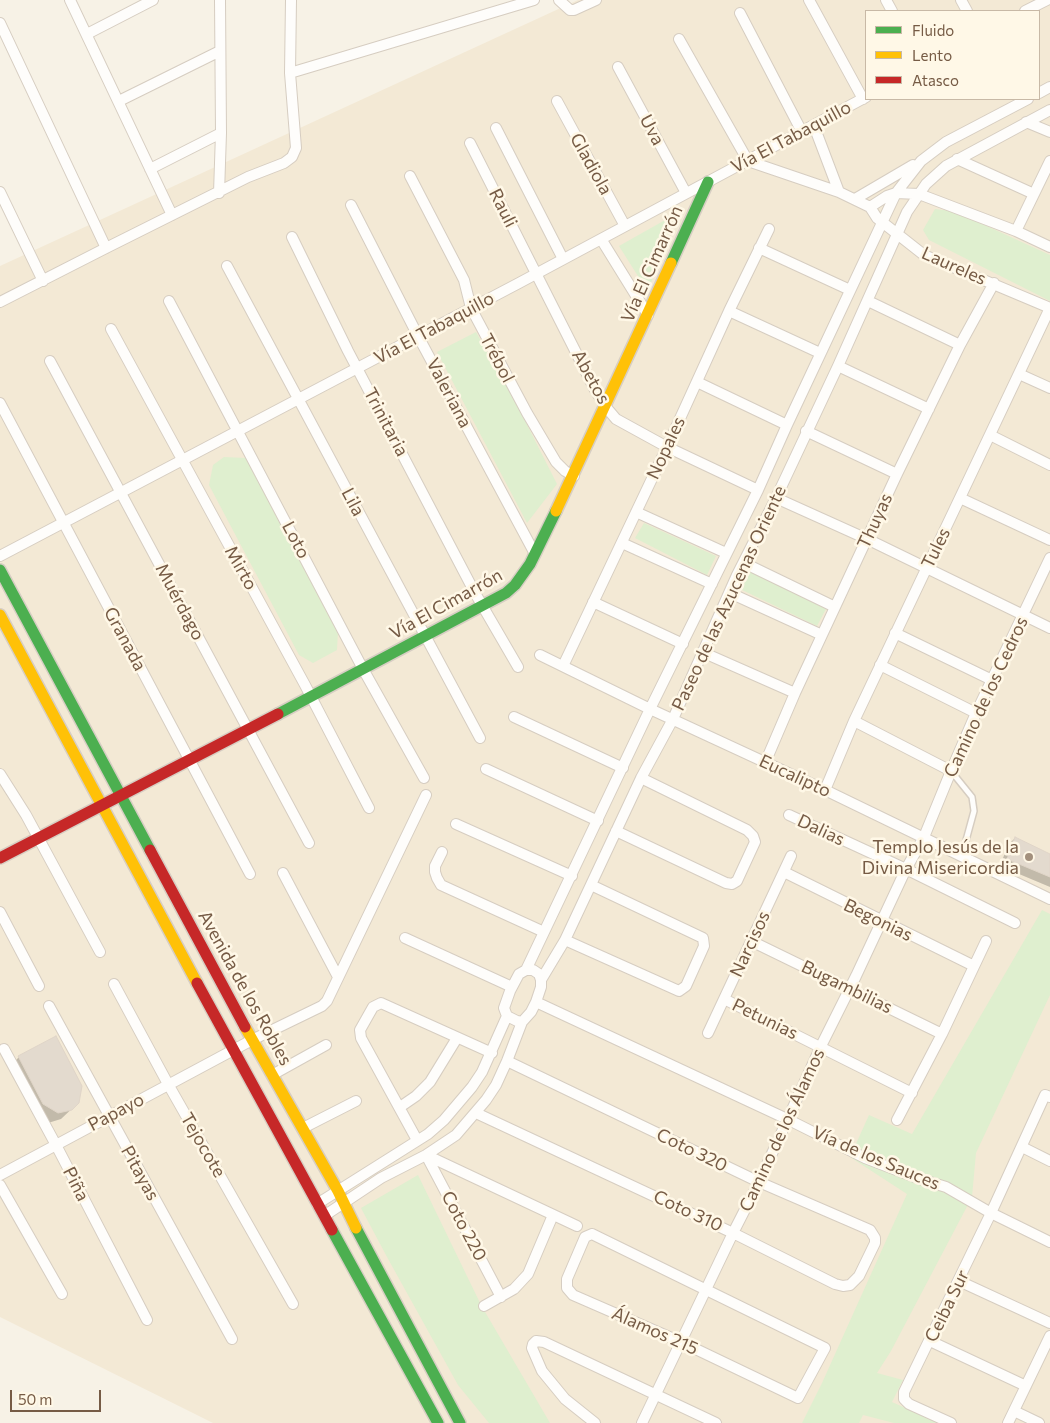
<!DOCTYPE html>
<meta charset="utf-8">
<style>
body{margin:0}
#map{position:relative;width:1050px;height:1423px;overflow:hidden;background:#f7f2e6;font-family:Commissioner,sans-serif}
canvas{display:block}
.legend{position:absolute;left:865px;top:10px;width:175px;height:90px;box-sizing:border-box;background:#fff8e7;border:1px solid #c8b9a6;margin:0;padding:6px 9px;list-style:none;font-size:15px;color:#765b45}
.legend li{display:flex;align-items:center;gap:10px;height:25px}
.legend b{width:25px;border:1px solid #c8b9a6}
.scale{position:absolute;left:10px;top:1390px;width:91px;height:22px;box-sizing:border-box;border:2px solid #765b45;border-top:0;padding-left:6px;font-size:15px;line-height:18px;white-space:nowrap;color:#765b45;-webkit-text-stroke:4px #fff8e7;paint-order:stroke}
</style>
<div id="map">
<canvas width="1050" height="1423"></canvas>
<ul class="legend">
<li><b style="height:6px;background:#4caf50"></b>Fluido</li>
<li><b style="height:6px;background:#ffc107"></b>Lento</li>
<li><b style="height:6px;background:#c62828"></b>Atasco</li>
</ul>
<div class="scale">50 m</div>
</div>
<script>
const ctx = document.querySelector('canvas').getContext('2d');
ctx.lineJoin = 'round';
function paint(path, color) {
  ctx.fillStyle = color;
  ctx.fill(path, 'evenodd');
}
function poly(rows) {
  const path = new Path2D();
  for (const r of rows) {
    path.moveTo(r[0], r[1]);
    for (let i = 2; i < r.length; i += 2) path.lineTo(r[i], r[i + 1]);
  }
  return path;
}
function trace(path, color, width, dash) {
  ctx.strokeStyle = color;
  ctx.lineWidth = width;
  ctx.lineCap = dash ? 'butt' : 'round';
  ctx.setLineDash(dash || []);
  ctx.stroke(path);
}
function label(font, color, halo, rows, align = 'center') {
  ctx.font = font + ' Commissioner,sans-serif';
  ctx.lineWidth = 5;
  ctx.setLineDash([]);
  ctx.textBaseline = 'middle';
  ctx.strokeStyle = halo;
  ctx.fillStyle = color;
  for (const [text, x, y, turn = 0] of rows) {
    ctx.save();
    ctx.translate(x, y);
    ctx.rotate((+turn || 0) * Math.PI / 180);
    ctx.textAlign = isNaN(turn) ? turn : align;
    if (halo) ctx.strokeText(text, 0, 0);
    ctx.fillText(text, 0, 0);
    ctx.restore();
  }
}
paint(poly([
 [578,0,1050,0,1050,1423,213,1423,0,1317,0,266],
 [866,11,1039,11,1039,99,866,99]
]), '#f3e9d5');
paint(poly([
 [935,209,952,211,965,216,1050,255,1050,301,929,240,923,230],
 [674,215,660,257,648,292,619,246],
 [476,332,516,403,557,484,527,523,437,352],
 [224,457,246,458,293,544,338,631,337,650,313,663,299,655,209,485,213,465],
 [644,523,716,556,707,575,635,538],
 [751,571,826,609,817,626,740,589],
 [1042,910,1050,914,1050,995,976,1153,972,1197,891,1351,877,1373,903,1380,892,1402,939,1423,894,1423,863,1415,859,1423,802,1423,822,1383,907,1194,850,1157,869,1115,912,1134],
 [418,1175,481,1305,550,1423,489,1423,458,1385,387,1257,361,1208]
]), '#dfefcf');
paint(poly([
 [1015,838,1050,856,1050,887,1000,866,1008,845],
 [19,1057,78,1103,61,1119,48,1123,33,1114,9,1067]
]), '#0003');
const building = poly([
 [1015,837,1050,854,1050,877,1007,859,1015,837],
 [56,1036,82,1086,79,1103,72,1110,58,1113,43,1104,18,1056,56,1036]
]);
paint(building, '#e3dace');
trace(building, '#e0d5c8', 1);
const lane = poly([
 [951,771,972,797,974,811,962,855]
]);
const street = poly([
 [70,0,172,215],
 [559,0,570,10,574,10,596,0],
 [809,0,863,99],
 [886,0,892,11],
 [961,0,967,11],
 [1025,11,1047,0],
 [740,13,802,132],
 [0,23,106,248],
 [87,34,153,0],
 [679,39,748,161,839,192,870,207,877,218,924,255,1050,308],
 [618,67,686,193],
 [290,73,534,0],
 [1039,93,1050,87],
 [119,101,220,51],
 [557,101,625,226],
 [1026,122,1050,132],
 [814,126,839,192],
 [496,128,563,259],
 [470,143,594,388,605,406,616,419,667,447,758,490],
 [957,159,1034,194],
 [150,169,221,133],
 [410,176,464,280,471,308,527,413,556,462,565,471,574,476],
 [0,192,43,281],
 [219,193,221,133,220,0],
 [855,199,913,165],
 [351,205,418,336,535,554],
 [870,207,887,196,896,193,919,194,1016,231,1050,247],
 [1016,231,1050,161],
 [292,237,348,351,475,593,518,667],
 [601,239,648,315],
 [759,248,850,290],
 [227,266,480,738],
 [169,301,363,669,424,778],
 [868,301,960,345],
 [0,302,106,248,248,177,284,163,292,157,296,148,290,73,291,0],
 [729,311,820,353],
 [111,329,305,685,369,808],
 [50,361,309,843],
 [838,366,929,409],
 [1019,374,1050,388],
 [697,382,787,425],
 [0,403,250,874],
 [806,431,897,474],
 [990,435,1050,465],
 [776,498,867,539,1050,628],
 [960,498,1050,540],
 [636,512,726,553],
 [622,543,712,584],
 [0,556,519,283,866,97],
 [744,563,835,607],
 [730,593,822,635],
 [593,602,683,644],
 [895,633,992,680],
 [702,652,795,693],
 [540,655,650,709,825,790,1050,899],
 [880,665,976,713],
 [563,666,667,447,729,311,769,229],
 [514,717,623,768],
 [854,721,951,771],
 [765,763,795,693,897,474,960,345,994,283],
 [486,769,598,821],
 [0,774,26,815,100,952],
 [825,790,854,721,1050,308],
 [789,815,906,869,1015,923],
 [456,824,572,876],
 [616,831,726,883,732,884,737,881,755,842,753,836,747,830,641,778],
 [442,852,435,866,435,872,437,878,441,885,544,932],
 [784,872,974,966],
 [283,873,338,977],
 [0,912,39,986],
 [405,938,512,987],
 [565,940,679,991,686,986,704,946,703,938,591,885],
 [751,941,942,1034],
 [526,970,650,709,758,490,787,425,896,193,921,161,946,142,1028,99],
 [526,970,533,970,539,974,541,980,541,987,536,1002,531,1012,522,1022,517,1021,507,1016,504,1008,510,991,519,974,526,970],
 [541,980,565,940,641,778,673,719,737,575,776,498,838,366,907,212,926,184,946,166,1050,110],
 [114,984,168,1084,293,1304],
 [724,999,912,1093],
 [536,1002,787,1119,865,1158,917,1178,946,1187,991,1213,1050,1242],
 [49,1006,232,1339],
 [708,1033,791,856],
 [4,1049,56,1145,147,1320],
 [272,1075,326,1045],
 [400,1107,416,1096,430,1082,457,1038],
 [476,1113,733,1233,835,1284,843,1286,850,1285,859,1276,875,1243,875,1238,870,1230,759,1182,507,1061],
 [897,1120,942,1034,986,941],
 [303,1128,356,1101],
 [417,1140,361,1038,360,1030,373,1007,381,1003,492,1053],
 [1022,1147,1050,1161],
 [426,1155,577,1226],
 [426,1155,501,1297],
 [0,1175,252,1040,322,1006,327,1001,426,795],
 [0,1185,62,1294],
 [317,1204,428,1134,444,1120,472,1087,482,1072,507,1016],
 [324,1216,381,1178,426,1155,456,1135,486,1100,496,1085,507,1061,522,1022],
 [592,1234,825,1348,798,1398,681,1342,573,1295,567,1288,567,1279,585,1237,592,1234],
 [959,1281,1050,1323],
 [484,1306,514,1289,528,1274,553,1215],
 [930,1341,1026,1386],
 [1014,1411,1039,1423],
 [595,1423,565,1399,542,1371,532,1348,533,1344,536,1341,544,1342,716,1423],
 [642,1423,733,1233,759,1182,821,1046,856,976,906,869,924,837,951,771,976,713,1050,558],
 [951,1423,909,1404,904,1399,904,1392,991,1213,1045,1095,1050,1097],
 [1008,1423,1050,1336]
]);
const fast = poly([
 [671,263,708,182],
 [0,570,150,850],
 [278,714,506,593,515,585,530,564,556,511],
 [356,1228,460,1423],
 [332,1230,438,1423]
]);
const slow = poly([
 [556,511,671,263],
 [0,615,197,983],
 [245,1027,338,1191,356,1228]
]);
const jam = poly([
 [150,850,245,1027],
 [0,858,278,714],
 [197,983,332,1230]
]);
trace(lane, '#d6cdc1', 8);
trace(street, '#d6cdc1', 12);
trace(fast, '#d7cec3', 14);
trace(slow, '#d7cec3', 14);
trace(jam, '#d7cec3', 14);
trace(lane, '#fefdfb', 5);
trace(street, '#fefdfb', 10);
trace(fast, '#4caf50', 11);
trace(slow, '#ffc107', 11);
trace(jam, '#c62828', 11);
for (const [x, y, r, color] of [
 [1029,857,5,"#a3907d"]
]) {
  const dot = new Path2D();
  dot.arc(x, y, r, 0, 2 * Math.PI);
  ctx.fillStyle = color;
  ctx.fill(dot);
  trace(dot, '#fff8e7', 2);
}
label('18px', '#765b45', '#fff8e7', [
 ["Uva",652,130,62],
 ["Vía El Tabaquillo",791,137,-28],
 ["Gladiola",591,164,61],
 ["Rauli",503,208,63],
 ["Vía El Cimarrón",652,264,-66],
 ["Laureles",954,266,24],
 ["Vía El Tabaquillo",434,328,-28],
 ["Trébol",497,358,62],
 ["Abetos",591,377,61],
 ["Valeriana",449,393,62],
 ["Trinitaria",386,422,62],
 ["Nopales",666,448,-65],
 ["Lila",353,502,62],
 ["Thuyas",875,521,-65],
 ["Loto",296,540,62],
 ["Tules",936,548,-64],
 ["Mirto",241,568,61],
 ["Paseo de las Azucenas Oriente",729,598,-65],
 ["Muérdago",180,602,62],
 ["Vía El Cimarrón",446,604,-29],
 ["Granada",125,639,62],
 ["Camino de los Cedros",986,697,-65],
 ["Eucalipto",795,776,25],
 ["Dalias",821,830,25],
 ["Begonias",878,920,26],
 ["Narcisos",750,944,-65],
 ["Bugambilias",847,987,26],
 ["Avenida de los Robles",245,988,61],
 ["Petunias",765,1019,26],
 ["Papayo",116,1112,-28],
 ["Camino de los Álamos",782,1130,-65],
 ["Tejocote",203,1145,60],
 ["Coto 320",692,1150,26],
 ["Vía de los Sauces",876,1158,23],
 ["Pitayas",140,1173,61],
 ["Piña",76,1184,63],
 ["Coto 310",688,1211,25],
 ["Coto 220",464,1226,62],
 ["Ceiba Sur",947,1306,-64],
 ["Álamos 215",655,1331,24]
]);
label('18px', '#765b45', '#fff8e7', [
 ["Templo Jesús de la",1019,847],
 ["Divina Misericordia",1019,868]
], 'right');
</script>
